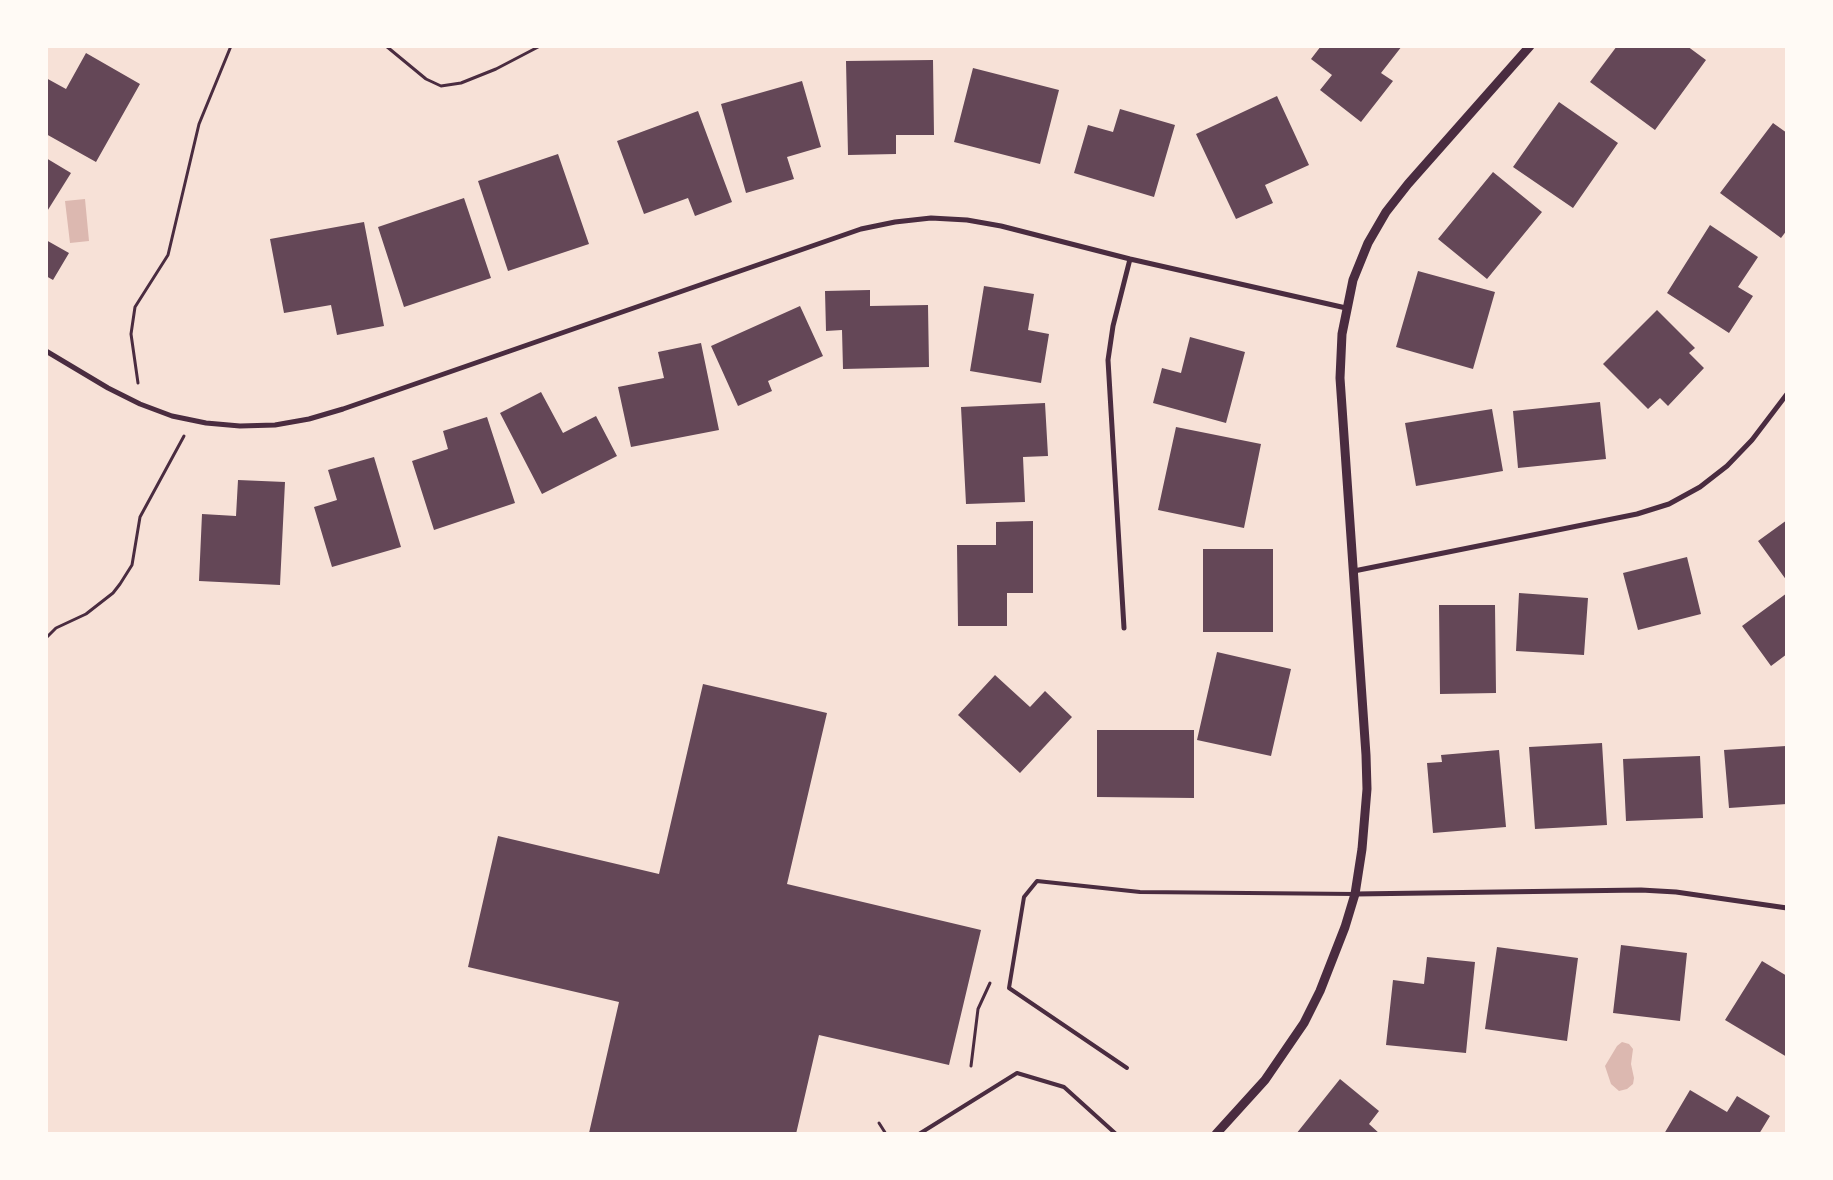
<!DOCTYPE html>
<style>
body{margin:0}
#map{position:relative;width:1833px;height:1180px;overflow:hidden;background:#f7e1d7;font-family:Inter,sans-serif}
canvas{display:block}
.frame{position:absolute;inset:0;border:48px solid #fffaf5;pointer-events:none}
</style>
<div id="map">
<canvas width="1833" height="1180"></canvas>
<div class="frame"></div>
</div>
<script>
const ctx = document.querySelector('canvas').getContext('2d');
ctx.lineJoin = 'round';
function paint(path, color) {
  ctx.fillStyle = color;
  ctx.fill(path, 'evenodd');
}
function poly(rows) {
  const path = new Path2D();
  for (const r of rows) {
    path.moveTo(r[0], r[1]);
    for (let i = 2; i < r.length; i += 2) path.lineTo(r[i], r[i + 1]);
  }
  return path;
}
function trace(path, color, width, dash) {
  ctx.strokeStyle = color;
  ctx.lineWidth = width;
  ctx.lineCap = dash ? 'butt' : 'round';
  ctx.setLineDash(dash || []);
  ctx.stroke(path);
}
paint(poly([
 [85,199,89,241,70,243,65,201],
 [1622,1042,1629,1044,1633,1049,1631,1064,1634,1078,1633,1084,1627,1089,1619,1091,1611,1084,1605,1066,1617,1046]
]), '#dcb8b0');
paint(poly([
 [1321,46,1402,46,1381,73,1393,81,1361,122,1320,90,1332,75,1311,59],
 [1617,46,1687,46,1706,60,1655,130,1590,82],
 [86,53,140,84,96,162,46,134,46,78,66,89],
 [933,60,934,135,896,135,896,154,848,155,846,61],
 [973,68,1059,90,1040,164,954,142],
 [802,81,821,147,787,157,794,179,746,193,721,104],
 [1277,96,1309,165,1265,185,1273,203,1236,219,1196,134],
 [1559,102,1618,143,1573,208,1513,167],
 [1120,109,1175,125,1154,197,1074,173,1088,125,1113,132],
 [698,111,732,202,695,216,688,198,644,214,617,141],
 [1773,123,1787,133,1787,230,1781,238,1720,193],
 [558,154,589,244,508,271,478,181],
 [46,158,71,173,46,213],
 [1493,172,1542,212,1487,279,1438,239],
 [464,198,491,278,404,307,378,227],
 [364,222,384,326,337,335,331,305,284,313,270,239],
 [1710,225,1758,257,1738,287,1753,296,1729,333,1667,293],
 [46,240,69,253,53,280,46,276],
 [1418,271,1495,292,1473,369,1396,347],
 [984,286,1034,294,1028,330,1049,334,1041,383,970,371],
 [870,290,870,306,928,305,929,367,843,369,842,330,826,331,825,291],
 [800,306,823,356,768,381,772,391,738,406,711,346],
 [1657,310,1695,348,1689,353,1704,368,1668,406,1660,398,1648,409,1603,364],
 [1190,337,1245,352,1226,423,1153,403,1162,368,1181,373],
 [701,343,719,430,631,447,618,387,664,378,658,352],
 [541,392,563,433,596,416,617,456,542,494,500,413],
 [1600,402,1606,459,1518,468,1513,411],
 [1045,403,1048,456,1023,457,1025,502,966,504,961,407],
 [1492,409,1503,471,1416,486,1405,423],
 [487,417,515,503,434,530,412,461,448,449,443,431],
 [1176,427,1261,444,1244,528,1158,510],
 [374,457,401,547,332,567,314,507,337,500,328,470],
 [238,480,285,482,280,585,199,581,202,514,236,516],
 [1787,520,1787,581,1758,541],
 [1033,521,1033,593,1007,593,1007,626,958,626,957,545,996,545,996,522],
 [1203,549,1273,549,1273,632,1203,632],
 [1687,557,1701,614,1638,630,1623,573],
 [1519,593,1588,598,1584,655,1516,651],
 [1787,593,1787,654,1771,666,1742,626],
 [1439,605,1495,605,1496,693,1440,694],
 [1217,652,1291,669,1271,756,1197,740],
 [995,675,1030,707,1045,691,1072,717,1020,773,958,715],
 [703,684,827,713,787,884,981,930,949,1065,819,1035,796,1134,589,1133,619,1002,468,967,498,836,659,874],
 [1097,730,1194,730,1194,798,1097,797],
 [1602,743,1607,825,1535,829,1529,747],
 [1786,746,1787,804,1729,808,1724,750],
 [1499,750,1506,827,1433,833,1427,763,1442,762,1441,755],
 [1700,756,1703,818,1626,821,1623,759],
 [1621,945,1687,953,1680,1021,1613,1013],
 [1497,947,1578,958,1567,1041,1485,1029],
 [1427,957,1475,962,1466,1053,1386,1045,1393,980,1424,984],
 [1762,961,1787,976,1787,1057,1725,1020],
 [1340,1079,1379,1111,1369,1124,1380,1134,1296,1134],
 [1690,1090,1727,1112,1737,1096,1770,1116,1759,1134,1664,1134]
]), '#644757');
trace(poly([
 [386,46,426,79,441,86,461,83,496,69,540,46],
 [138,383,131,334,135,307,168,255,199,124,231,46],
 [46,638,56,628,86,614,113,593,120,584,132,565,140,517,184,436],
 [971,1066,978,1009,990,983],
 [879,1123,886,1134]
]), '#4a2c40', 3);
trace(poly([
 [1127,1068,1009,988,1024,897,1037,881,1140,892,1355,894],
 [919,1134,1017,1073,1064,1087,1116,1134]
]), '#4a2c40', 4);
trace(poly([
 [46,351,108,388,140,404,172,416,206,423,240,426,275,425,309,419,343,409,861,229,895,222,931,218,967,220,1001,226,1130,259,1346,308],
 [1354,571,1637,514,1669,504,1700,487,1727,466,1752,440,1787,394],
 [1124,628,1108,360,1113,326,1130,259],
 [1355,894,1641,890,1676,892,1787,908]
]), '#4a2c40', 5);
trace(poly([
 [1216,1134,1265,1080,1304,1023,1320,991,1345,927,1355,894,1362,849,1367,789,1366,755,1340,378,1342,334,1353,280,1368,243,1386,212,1408,184,1530,46]
]), '#4a2c40', 9);
</script>
